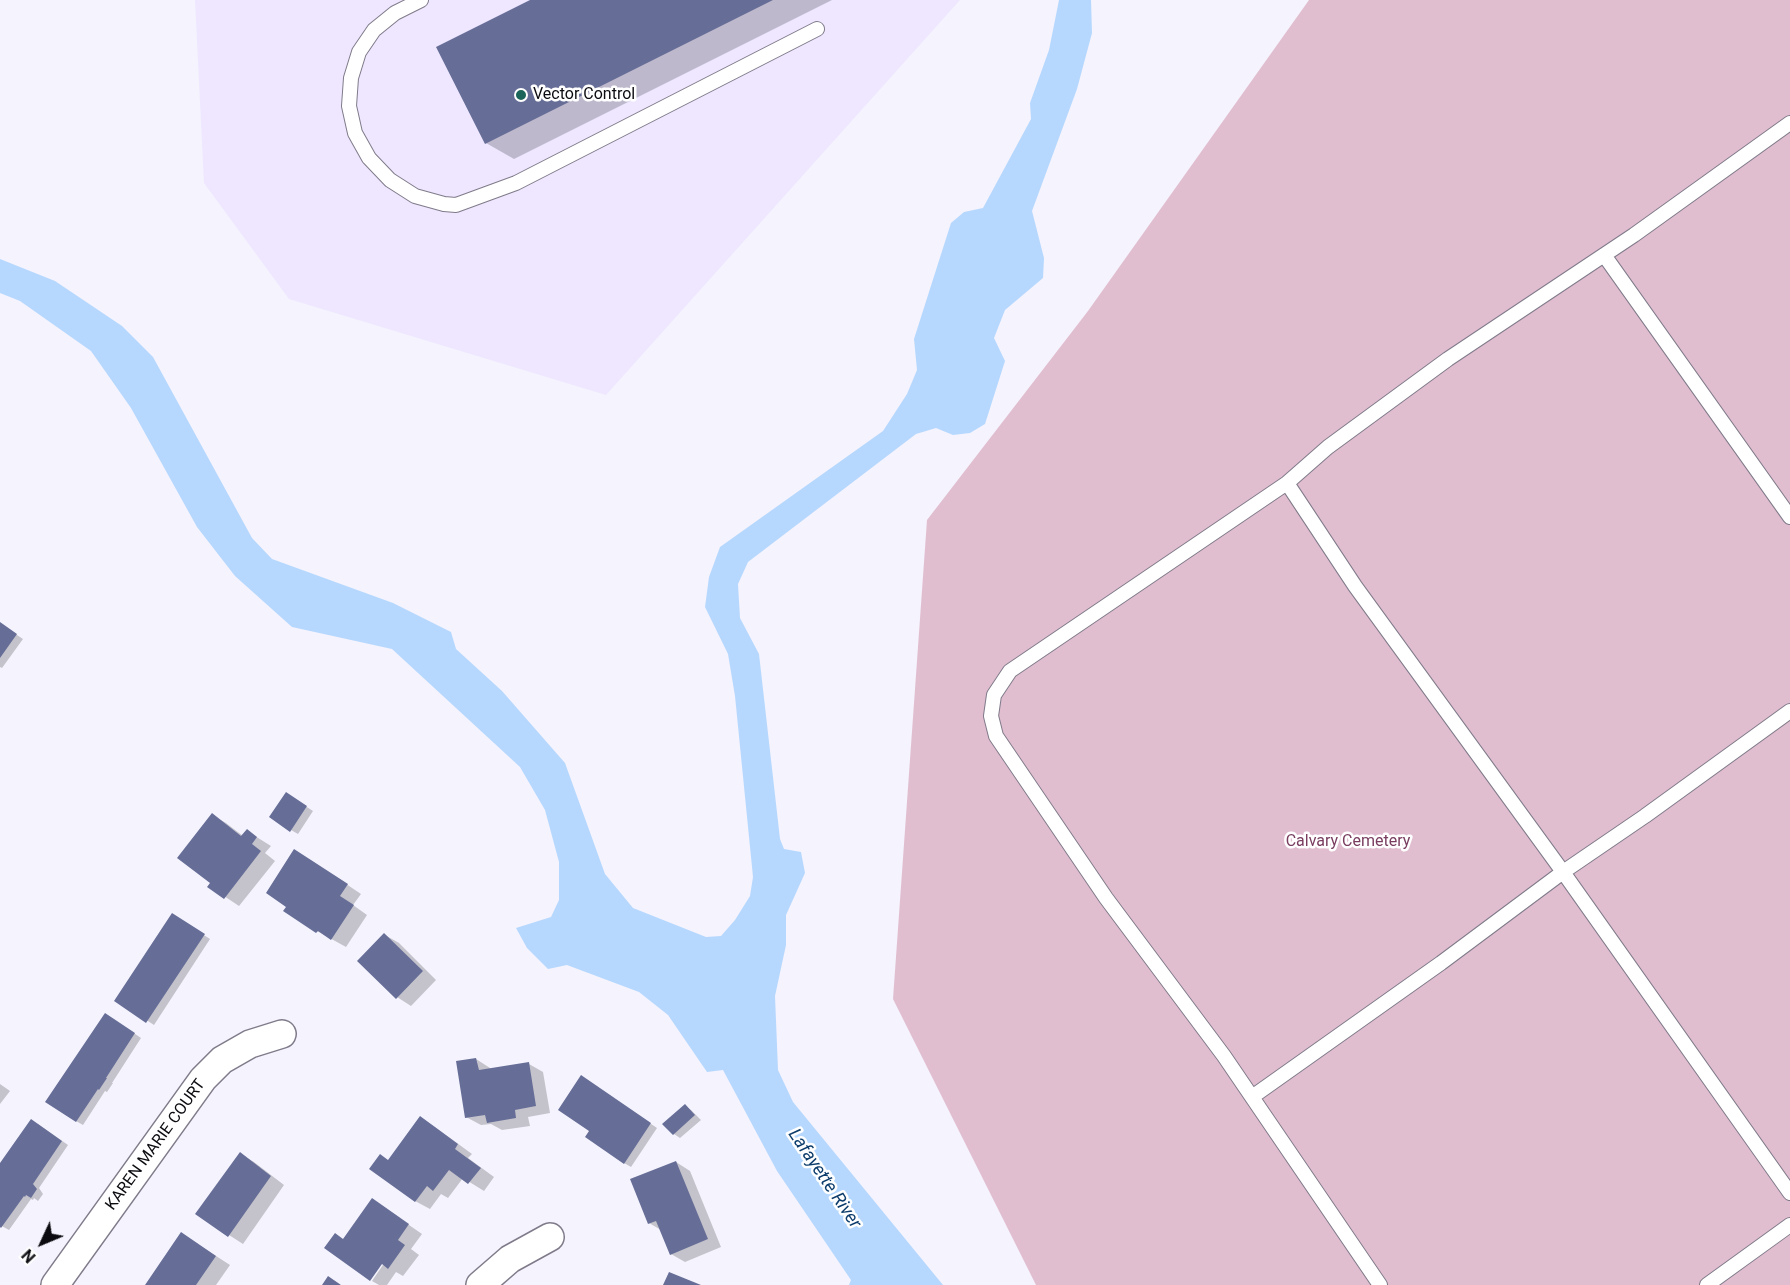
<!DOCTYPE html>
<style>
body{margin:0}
#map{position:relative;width:1790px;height:1285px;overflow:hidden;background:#f5f3fd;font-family:Roboto,sans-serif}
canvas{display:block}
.north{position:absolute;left:12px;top:1213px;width:60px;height:60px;-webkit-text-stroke:4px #fff;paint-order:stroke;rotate:226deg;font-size:16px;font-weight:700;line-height:24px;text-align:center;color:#0c0b10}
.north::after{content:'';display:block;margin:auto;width:21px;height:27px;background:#0c0b10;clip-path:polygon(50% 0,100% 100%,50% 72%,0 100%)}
</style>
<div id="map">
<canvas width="1790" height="1285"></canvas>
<div class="north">N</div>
</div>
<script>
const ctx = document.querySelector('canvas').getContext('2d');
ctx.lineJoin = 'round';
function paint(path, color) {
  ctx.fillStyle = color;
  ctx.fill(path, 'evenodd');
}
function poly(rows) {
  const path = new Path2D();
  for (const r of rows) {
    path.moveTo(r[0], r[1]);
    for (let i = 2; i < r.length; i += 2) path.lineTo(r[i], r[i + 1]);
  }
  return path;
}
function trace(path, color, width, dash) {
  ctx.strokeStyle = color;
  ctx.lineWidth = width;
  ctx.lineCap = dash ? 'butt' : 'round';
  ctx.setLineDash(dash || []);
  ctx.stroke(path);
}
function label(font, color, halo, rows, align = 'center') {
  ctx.font = font + ' Roboto,sans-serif';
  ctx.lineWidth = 5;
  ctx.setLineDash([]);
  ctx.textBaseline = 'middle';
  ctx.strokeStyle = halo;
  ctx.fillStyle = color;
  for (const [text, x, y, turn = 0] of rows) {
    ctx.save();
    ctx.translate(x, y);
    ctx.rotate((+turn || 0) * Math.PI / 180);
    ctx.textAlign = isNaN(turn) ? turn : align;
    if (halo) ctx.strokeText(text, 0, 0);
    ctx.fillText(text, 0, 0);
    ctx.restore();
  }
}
paint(poly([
 [195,0,960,0,606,395,289,299,204,183]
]), '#eee7ff');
paint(poly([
 [1309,0,1790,0,1790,1285,1036,1285,893,999,927,520,1088,311]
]), '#e0bed0');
paint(poly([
 [1059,0,1091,0,1092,33,1077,89,1032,211,1044,258,1043,278,1005,310,994,338,1005,361,985,424,970,433,953,435,936,428,916,434,748,562,738,584,740,618,759,654,780,839,784,849,801,852,805,873,786,915,786,945,775,996,778,1070,793,1102,943,1285,849,1285,851,1280,777,1171,723,1070,707,1072,668,1015,639,992,567,965,548,969,527,948,516,928,551,917,559,900,559,862,545,810,520,767,392,649,292,627,235,576,197,527,131,408,91,351,20,301,0,293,0,259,55,281,122,326,153,357,252,538,272,559,393,603,451,632,456,649,502,691,565,763,605,874,633,908,706,937,721,936,735,920,750,896,753,877,735,696,728,654,705,607,709,577,720,547,883,431,907,394,917,370,914,339,951,223,964,212,983,208,1031,119,1030,103,1049,50]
]), '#b6d8fe');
paint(poly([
 [533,0,832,0,514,159,486,143],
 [0,627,8,629,23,639,2,668,0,667],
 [293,798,313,811,298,834,291,830],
 [212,815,226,823,243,836,247,831,271,846,265,853,275,861,239,906,209,886,212,883],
 [309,859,361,894,353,905,367,915,346,947,317,931],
 [179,919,210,939,154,1025,116,1000],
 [385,935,399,943,436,980,411,1006,397,997],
 [112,1018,141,1038,112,1083,113,1083,107,1092,105,1091,83,1125,76,1121],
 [476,1059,490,1068,491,1070,529,1064,543,1072,550,1113,528,1117,530,1126,502,1130,491,1124,481,1125,466,1117],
 [588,1081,657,1128,631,1167,624,1163,591,1131],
 [0,1084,10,1091,0,1104],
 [685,1106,691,1110,701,1120,680,1138,674,1134],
 [421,1118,435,1127,472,1154,468,1158,494,1177,484,1191,463,1178,448,1198,441,1194,430,1209,415,1201,389,1161],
 [38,1124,68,1145,39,1188,43,1194,38,1201,34,1198,33,1200,31,1199,9,1230,0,1225,0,1166],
 [240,1154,254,1162,284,1185,243,1244,229,1235],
 [676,1162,690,1171,721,1247,685,1262,671,1254,661,1230,649,1223],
 [373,1200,422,1234,411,1249,419,1255,403,1276,396,1272,387,1285,379,1285,372,1281,387,1259,344,1240],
 [182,1234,230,1265,216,1285,147,1285]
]), '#0003');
paint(poly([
 [530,0,773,0,485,144,436,47],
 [0,622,17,634,0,658],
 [286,792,307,806,290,832,269,817],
 [212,813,241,836,247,829,257,837,252,844,261,851,224,899,207,887,210,883,177,858],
 [294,849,348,884,340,896,354,905,331,940,318,931,316,933,283,911,286,907,266,893],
 [172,913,205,934,146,1023,114,1001],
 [384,933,423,971,396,999,357,961],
 [105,1013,135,1033,106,1078,107,1078,99,1090,98,1089,76,1122,45,1102],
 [476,1058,479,1070,529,1062,536,1106,515,1110,516,1118,487,1123,485,1115,465,1118,456,1061],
 [581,1075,651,1123,624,1164,585,1137,589,1131,558,1110],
 [685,1104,695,1115,673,1135,662,1124],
 [420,1116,458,1144,455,1149,481,1168,468,1184,449,1170,433,1191,427,1186,415,1202,369,1169,380,1154,388,1160],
 [31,1119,62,1141,33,1184,37,1189,31,1198,26,1195,25,1197,24,1196,1,1228,0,1227,0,1163],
 [240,1152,271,1176,228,1237,195,1214],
 [676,1161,708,1239,670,1255,656,1221,648,1224,630,1179],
 [372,1198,409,1224,398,1240,405,1245,388,1269,382,1264,370,1281,324,1248,335,1233,343,1239],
 [181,1232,216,1256,196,1285,145,1285],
 [669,1272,701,1285,663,1285],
 [328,1276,341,1285,322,1285]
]), '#666e97');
const service = poly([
 [421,0,395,13,374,30,359,52,351,78,349,106,355,133,369,158,390,180,415,196,444,204,456,205,516,183,817,29],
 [1604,255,1790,517],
 [1287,483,1355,586,1563,872,1790,1193],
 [1252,1097,1441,963,1563,872,1645,816,1790,711],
 [1380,1285,1224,1056,1106,898,996,736,991,716,994,695,1010,671,1287,483,1328,447,1448,359,1634,235,1790,123],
 [1707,1285,1790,1225]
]);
const minor = poly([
 [55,1285,203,1079,222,1060,250,1044,282,1034],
 [480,1285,510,1259,550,1237]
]);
trace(service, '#807b8a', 16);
trace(minor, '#807b8a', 30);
trace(service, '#fff', 14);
trace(minor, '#fff', 27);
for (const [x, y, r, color] of [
 [521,95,6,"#1b645a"]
]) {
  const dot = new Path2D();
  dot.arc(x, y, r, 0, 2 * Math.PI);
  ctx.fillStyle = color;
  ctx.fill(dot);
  trace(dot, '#fff', 2);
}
label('16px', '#0c0b10', '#fff', [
 ["Vector Control",533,95]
], 'left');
label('16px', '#793d60', '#fff', [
 ["Calvary Cemetery",1348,842]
]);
label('16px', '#0c0b10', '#fff', [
 ["KAREN MARIE COURT",156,1145,-54]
]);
label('italic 18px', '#0d3d6c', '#fff', [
 ["Lafayette River",824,1179,56]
]);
</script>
